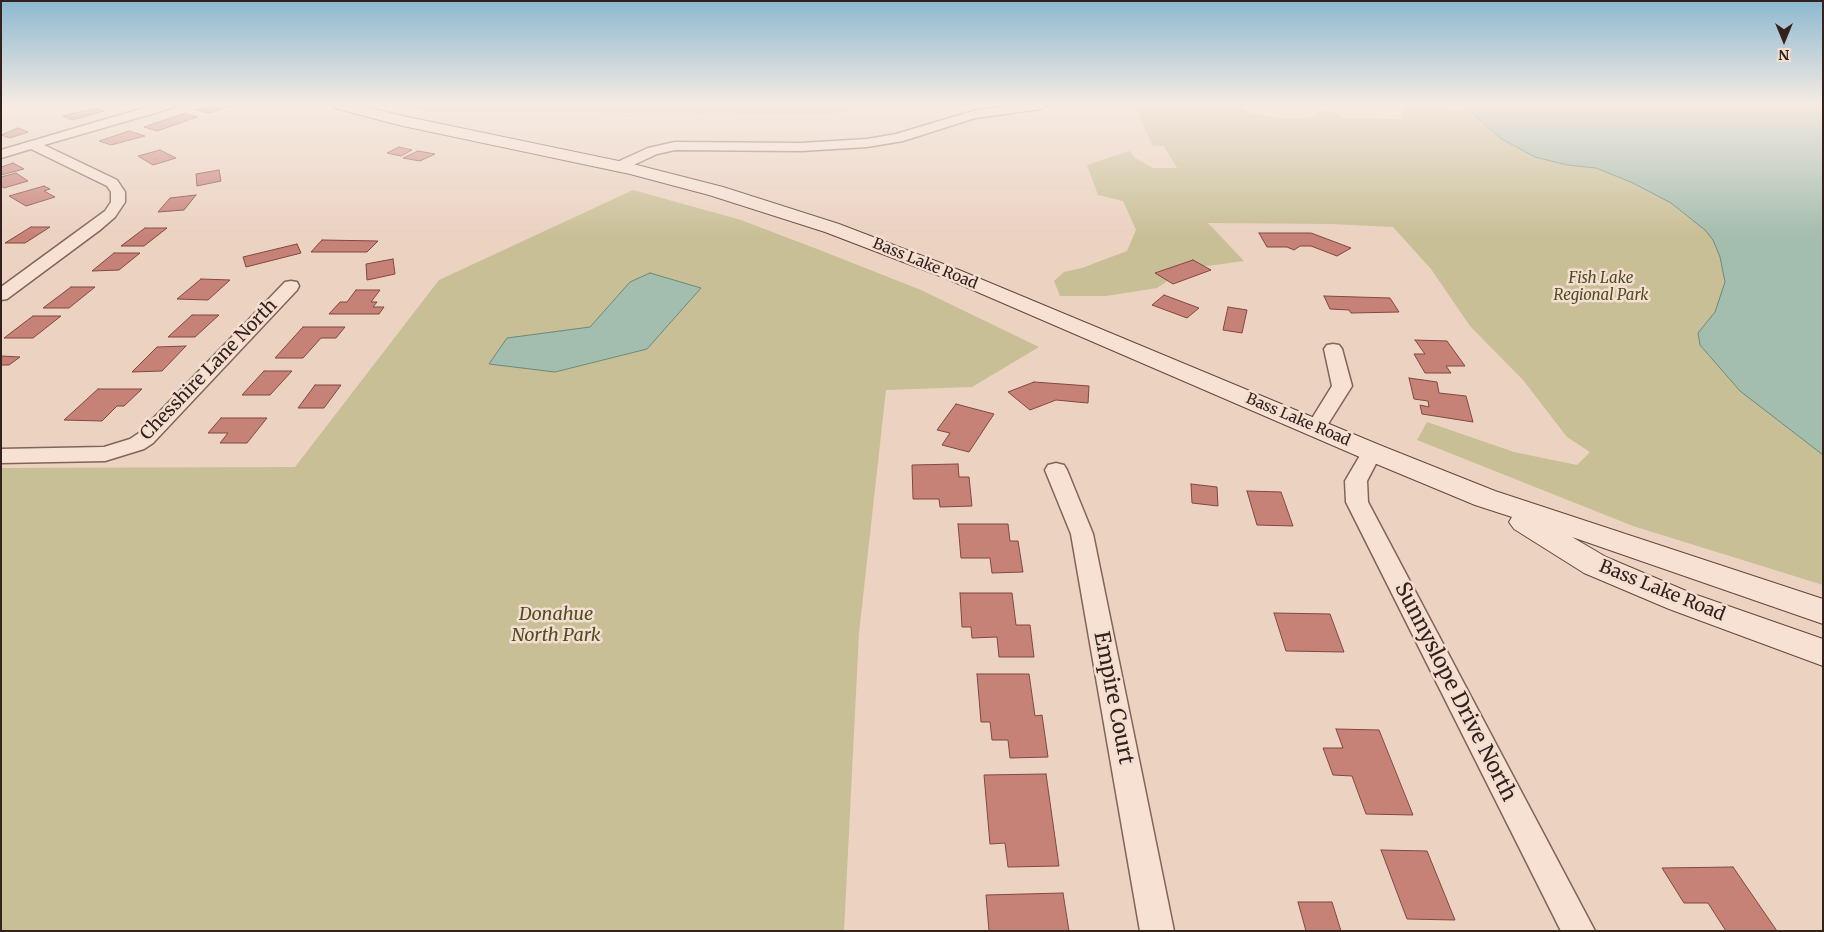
<!DOCTYPE html>
<html>
<head>
<meta charset="utf-8">
<style>
  body { margin:0 }
  #map { position:relative; width:1824px; height:932px; overflow:hidden; background:#ebd2c1; font-family:Merriweather,serif }
  canvas { display:block }
  .frame { position:absolute; inset:0; border:2px solid #33211d; pointer-events:none }
  .north { position:absolute; left:1759px; top:15px; width:50px; height:50px; -webkit-text-stroke:4px #f3ded0; paint-order:stroke; rotate:180deg; font-size:14px; font-weight:700; line-height:20px; text-align:center; color:#33211d }
  .north::after { content:''; display:block; margin:auto; width:18px; height:22px; background:#33211d; clip-path:polygon(50% 0,100% 100%,50% 72%,0 100%) }
</style>
</head>
<body>
<div id="map">
<canvas width="1824" height="932"></canvas>
<div class="frame"></div>
<div class="north">N</div>
</div>
<script>
const ctx = document.querySelector('canvas').getContext('2d');
ctx.lineJoin = 'round';
function fill(path, color) { ctx.fillStyle = color; ctx.fill(path, 'evenodd'); }
const toPath = rows => new Path2D(rows.map(r => 'M' + r).join(''));
function stroke(path, color, width, dash) { ctx.strokeStyle = color; ctx.lineWidth = width; ctx.lineCap = dash ? 'butt' : 'round'; ctx.setLineDash(dash || []); ctx.stroke(path); }
function write(font, color, halo, rows, align = 'center') {
  ctx.font = font + ' Merriweather,serif'; ctx.lineWidth = 5; ctx.setLineDash([]); ctx.textBaseline = 'middle'; ctx.strokeStyle = halo; ctx.fillStyle = color; for (const [text, x, y, turn = 0] of rows) {
    ctx.save(); ctx.translate(x, y); ctx.rotate((+turn || 0) * Math.PI / 180); ctx.textAlign = isNaN(turn) ? turn : align; if (halo) ctx.strokeText(text, 0, 0); ctx.fillText(text, 0, 0); ctx.restore();
  }
}
const green = toPath([
  [401,105,865,105,834,114,426,112],
  [1134,105,1200,105,1203,107,1205,105,1236,105,1247,112,1279,118,1309,118,1321,111,1335,113,1344,118,1402,119,1403,105,1443,105,1445,108,1467,111,1479,119,1500,138,1567,165,1596,168,1633,183,1671,203,1705,230,1713,240,1720,257,1725,282,1715,312,1700,345,1740,391,1823,455,1823,585,1633,526,1417,440,1427,422,1514,452,1577,465,1590,452,1567,437,1523,380,1470,326,1431,269,1393,227,1330,224,1208,223,1244,261,1185,269,1157,288,1106,296,1060,296,1054,281,1064,272,1082,268,1127,251,1136,230,1123,201,1098,195,1087,165,1130,151,1135,158,1153,168,1177,168,1164,146,1153,146],
  [633,190,741,220,817,249,921,290,1039,347,972,387,886,390,859,633,844,931,1,931,1,468,295,467,439,280]
]);
const water = toPath([
  [1463,105,1823,105,1823,455,1740,391,1700,345,1698,333,1715,312,1725,282,1720,257,1713,240,1705,230,1671,203,1633,183,1596,168,1567,165,1535,157,1500,138,1463,105],
  [650,273,701,288,647,349,555,372,489,364,507,338,590,327,630,282,650,273]
]);
const building = toPath([
  [212,105,233,105,209,113,197,110,212,105],
  [95,108,104,111,72,120,63,116,95,108],
  [185,113,197,117,157,131,144,127,185,113],
  [18,128,28,132,10,138,1,135,18,128],
  [129,131,145,136,111,145,99,141,129,131],
  [399,147,412,150,401,156,387,153,399,147],
  [160,150,176,158,153,165,138,156,160,150],
  [418,151,435,154,420,161,403,158,418,151],
  [13,163,24,169,1,175,1,167,13,163],
  [219,170,221,181,197,186,196,174,219,170],
  [16,173,28,181,4,188,1,186,1,177,16,173],
  [44,186,50,189,44,191,55,197,26,206,9,196,44,186],
  [196,195,184,210,158,212,170,198,196,195],
  [31,227,50,227,25,243,5,243,31,227],
  [145,228,167,228,144,246,121,246,145,228],
  [1259,233,1311,233,1351,248,1337,256,1311,246,1300,246,1294,250,1287,247,1267,247,1259,233],
  [322,240,378,241,367,252,311,252,322,240],
  [297,244,301,253,246,267,243,257,297,244],
  [114,253,140,253,119,270,92,271,114,253],
  [393,259,395,274,367,280,366,264,393,259],
  [1193,260,1211,270,1173,284,1155,273,1193,260],
  [201,279,230,280,208,300,177,299,201,279],
  [71,287,95,287,69,308,43,308,71,287],
  [356,290,380,290,371,302,377,302,373,307,384,307,379,314,329,314,340,302,347,302,356,290],
  [1164,295,1199,308,1187,318,1152,305,1164,295],
  [1324,296,1390,298,1399,312,1351,313,1349,310,1330,309,1324,296],
  [1228,307,1247,310,1242,333,1223,330,1228,307],
  [192,315,219,315,195,337,168,337,192,315],
  [33,316,61,316,33,338,4,338,33,316],
  [303,327,345,327,336,338,321,338,303,358,275,358,303,327],
  [1415,340,1447,341,1465,366,1446,366,1451,373,1425,373,1414,354,1425,354,1415,340],
  [186,346,162,371,132,372,157,347,186,346],
  [1,356,20,357,9,365,1,365,1,356],
  [264,371,292,371,270,395,242,395,264,371],
  [1409,378,1437,382,1439,393,1466,396,1473,422,1422,414,1420,405,1429,407,1428,401,1414,399,1409,378],
  [1034,382,1089,386,1088,403,1056,400,1030,410,1008,392,1034,382],
  [315,385,341,385,324,408,298,408,315,385],
  [98,389,142,389,124,406,117,406,102,421,64,420,98,389],
  [956,404,994,414,969,452,942,445,950,433,937,430,956,404],
  [221,418,267,418,247,443,220,443,228,433,208,433,221,418],
  [958,464,959,477,969,477,972,506,940,507,939,499,913,499,912,465,958,464],
  [1191,484,1217,487,1218,506,1192,503,1191,484],
  [1247,491,1281,492,1293,526,1257,525,1247,491],
  [958,524,1008,524,1010,541,1018,541,1023,572,992,573,990,558,961,558,958,524],
  [960,593,1012,593,1016,625,1030,625,1034,657,999,657,997,637,972,638,971,627,962,627,960,593],
  [1274,613,1330,614,1344,652,1286,651,1274,613],
  [977,674,1029,674,1035,716,1042,715,1048,757,1010,758,1008,740,992,740,990,722,981,722,977,674],
  [1336,729,1379,730,1413,815,1366,814,1352,776,1333,775,1323,748,1343,748,1336,729],
  [1046,774,1059,866,1008,867,1005,843,990,844,984,775,1046,774],
  [1381,850,1427,851,1455,920,1407,919,1381,850],
  [1733,867,1777,931,1726,931,1708,903,1684,903,1662,868,1733,867],
  [1063,893,1069,931,989,931,986,895,1063,893],
  [1298,902,1332,902,1341,931,1306,931,1298,902]
]);
const street = toPath([
  [154,105,174,105,172,108,44,145,117,180,125,192,125,202,115,217,100,230,7,299,1,300,1,287,105,211,111,202,111,192,107,186,31,149,1,158,1,150,154,105],
  [1014,105,1047,105,1041,109,975,118,903,141,867,147,801,151,675,150,657,154,625,169,620,170,613,166,615,163,648,148,675,142,801,143,867,139,896,134,973,111,1014,105],
  [291,281,297,282,299,286,297,290,153,443,144,449,105,461,1,463,1,449,104,447,130,439,139,433,285,282,291,281],
  [1333,344,1339,345,1342,349,1352,386,1323,432,1316,434,1309,432,1306,428,1332,386,1324,349,1327,345,1333,344],
  [1372,445,1379,447,1382,452,1367,481,1368,502,1595,931,1561,931,1346,502,1345,481,1365,447,1372,445],
  [1056,463,1064,465,1067,470,1093,534,1174,931,1140,931,1071,534,1045,470,1048,465,1056,463]
]);
const secondary = toPath([
  [332,105,360,105,403,116,633,164,723,187,839,224,959,270,1382,446,1495,491,1823,599,1823,624,1572,537,1606,557,1691,593,1823,639,1823,666,1669,609,1584,573,1514,529,1509,522,1512,517,1475,505,1362,458,945,278,825,232,709,195,630,174,403,126,334,108,332,105]
]);
const farStreetnames = [
  ["Bass Lake Road",925,264,22],
  ["Bass Lake Road",1298,420,23]
];
const farParknames = [
  ["Fish Lake",1601,279],
  ["Regional Park",1601,296]
];
const streetNames = [
  ["Chesshire Lane North",209,370,-46],
  ["Bass Lake Road",1662,591,22]
];
const parkNames = [
  ["Donahue",556,615],
  ["North Park",556,636]
];
const nearStreetnames = [
  ["Sunnyslope Drive North",1455,692,63],
  ["Empire Court",1113,698,79]
];
fill(green, '#c8bf96');
fill(water, '#a3bdae');
stroke(water, '#6b8a79', 1);
fill(building, '#c78278');
stroke(building, '#814741', 1);
stroke(street, '#83635a', 3);
stroke(secondary, '#65453d', 2);
fill(street, '#f6e1d3');
fill(secondary, '#f6e1d3');
const sky = ctx.createLinearGradient(0, 0, 0, 236);
sky.addColorStop(0, '#8cb8d1');
sky.addColorStop(0.44, '#f6ebe3');
sky.addColorStop(1, '#f6ebe300');
ctx.fillStyle = sky;
ctx.fillRect(0, 0, 1824, 236);
write('15px', '#33211d', '#f3ded0', farStreetnames);
write('italic 15px', '#4f4d25', '#f3ded0', farParknames);
write('18px', '#33211d', '#f3ded0', streetNames);
write('italic 18px', '#4f4d25', '#f3ded0', parkNames);
write('21px', '#33211d', '#f3ded0', nearStreetnames);
</script>
</body>
</html>
